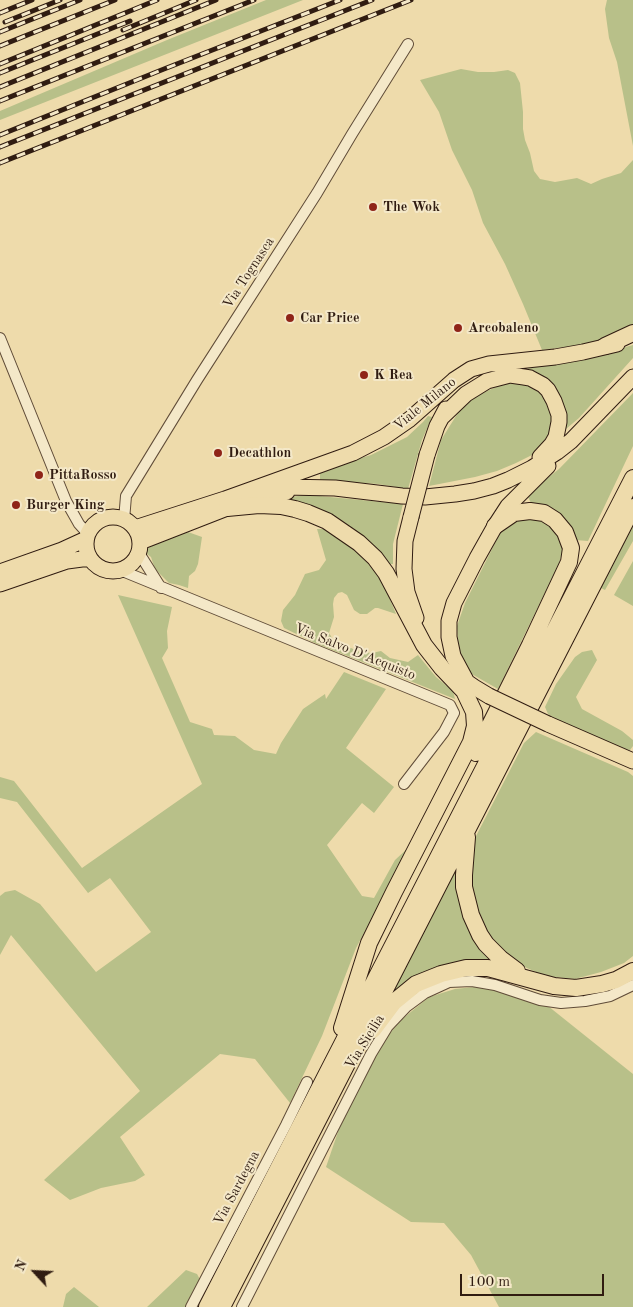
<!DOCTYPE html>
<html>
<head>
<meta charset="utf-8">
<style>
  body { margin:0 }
  #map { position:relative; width:633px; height:1307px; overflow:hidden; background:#eedbab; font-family:"Old Standard TT",serif }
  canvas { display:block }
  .north { position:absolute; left:10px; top:1247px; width:50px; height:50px; -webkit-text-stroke:4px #f4e8c8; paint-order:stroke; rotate:295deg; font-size:14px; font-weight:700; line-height:20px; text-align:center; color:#301c11 }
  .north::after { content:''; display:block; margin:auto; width:18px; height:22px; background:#301c11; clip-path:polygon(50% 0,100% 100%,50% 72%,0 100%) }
  .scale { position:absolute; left:460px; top:1274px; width:144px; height:22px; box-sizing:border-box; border:2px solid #301c11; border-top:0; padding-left:6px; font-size:15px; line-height:18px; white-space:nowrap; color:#301c11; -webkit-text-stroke:4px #f4e8c8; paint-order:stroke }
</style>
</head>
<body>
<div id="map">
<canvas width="633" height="1307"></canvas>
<div class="north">N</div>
<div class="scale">100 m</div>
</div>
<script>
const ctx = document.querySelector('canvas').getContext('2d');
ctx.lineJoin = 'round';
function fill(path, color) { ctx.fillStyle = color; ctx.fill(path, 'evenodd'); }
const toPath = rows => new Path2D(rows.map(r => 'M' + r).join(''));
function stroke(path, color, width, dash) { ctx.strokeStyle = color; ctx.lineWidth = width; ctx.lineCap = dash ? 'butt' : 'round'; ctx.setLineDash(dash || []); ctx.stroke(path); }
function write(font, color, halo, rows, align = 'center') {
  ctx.font = font + ' "Old Standard TT",serif'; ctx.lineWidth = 4; ctx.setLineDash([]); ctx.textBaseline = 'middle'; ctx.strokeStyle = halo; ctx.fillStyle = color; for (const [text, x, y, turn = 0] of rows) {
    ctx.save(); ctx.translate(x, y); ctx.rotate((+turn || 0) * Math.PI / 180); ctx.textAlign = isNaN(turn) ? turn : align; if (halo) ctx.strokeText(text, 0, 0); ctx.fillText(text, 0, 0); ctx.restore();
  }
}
const green = toPath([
  [266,0,303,0,0,120,0,111,167,40],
  [607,0,633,0,633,146,617,62,609,38,605,9],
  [461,69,478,72,494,72,508,70,515,73,520,83,523,112,523,129,525,140,530,153,534,171,540,179,555,182,577,178,591,184,602,179,621,173,633,160,633,329,621,335,581,345,542,350,523,304,505,264,483,223,472,190,452,150,439,112,420,80],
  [633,345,633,358,579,418,566,429,564,416,537,376,525,366,587,358],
  [523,380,544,394,555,418,551,437,532,455,516,463,497,471,475,477,429,486,441,440,461,408,470,400,489,390,509,382],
  [633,393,633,446,588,541,575,540,545,506,531,503,528,497,540,484,559,469],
  [428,416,432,417,422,440,408,489,378,484,320,480,320,470,371,455,407,437,423,422],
  [309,495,403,504,393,544,393,564,385,564,290,504,288,497],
  [529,519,541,521,551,528,558,537,563,548,559,564,498,689,470,673,463,659,458,645,457,626,465,603,501,531,518,521],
  [633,526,633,541,605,590,601,588],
  [317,529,327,529,364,556,378,575,387,592,396,614,378,608,375,608,367,614,360,614,354,610,347,595,342,592,338,593,334,598,333,604,334,617,329,633,337,646,351,648,360,652,372,653,381,651,390,658,408,662,418,655,436,677,453,691,455,699,315,643,284,628,281,621,283,610,295,595,305,574,319,570,326,560],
  [188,532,202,537,198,564,195,571,189,576,188,588,179,585,169,583,155,569,151,557,143,551,154,545,158,540,180,533],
  [633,561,633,606,614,595],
  [118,595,172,607,167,631,168,648,162,658,190,722,212,729,214,735,235,736,254,750,276,754,281,743,303,709,325,694,326,699,344,672,386,689,346,748,394,787,374,813,362,803,327,845,362,896,374,898,395,860,409,847,398,869,356,948,322,1036,290,1103,255,1059,220,1054,120,1137,145,1175,135,1181,101,1188,70,1200,44,1180,140,1091,11,935,0,955,0,896,5,892,15,890,40,904,96,972,151,932,110,878,88,893,17,802,0,798,0,777,14,781,82,868,202,784],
  [592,650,597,660,576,697,582,709,622,731,633,740,633,746,630,750,621,749,564,725,548,714,545,707,556,684,575,657,582,652],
  [536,732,628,772,633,776,633,956,624,963,601,972,575,979,545,976,518,964,484,932,469,887,475,838,524,743],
  [456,869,457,889,502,966,392,994],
  [474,987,493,989,548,1006,633,1074,633,1307,499,1307,471,1255,444,1223,411,1222,326,1167,340,1126,380,1047,390,1033,401,1020,429,997,455,989],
  [186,1270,197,1274,203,1285,192,1307,147,1307],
  [74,1287,99,1307,63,1307,66,1294]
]);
const minor = toPath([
  [0,338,66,501,79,524,88,534],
  [124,520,126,496,197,380,317,193,352,134,408,44],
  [139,553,161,588],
  [120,570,450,705,454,713,444,732,404,784],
  [191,1307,286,1125,307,1082],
  [242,1307,371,1054,388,1026,406,1007,425,993,449,982,472,981,495,985,540,1000,561,1003,585,1001,610,996,633,985]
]);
const primary = toPath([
  [442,417,466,394,487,381,510,375,524,377,530,378,543,385,548,390,554,401,559,415,559,422,556,437,552,444,540,457],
  [427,455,437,426,446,409],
  [273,488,284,487,335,488,402,496,425,497,455,494,474,491,493,486,508,480,532,468,557,452,571,441,633,377],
  [411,517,405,541,404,569,407,592,416,618],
  '86 544a27 27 0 1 1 54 0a27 27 0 1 1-54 0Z',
  [135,528,225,499,353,453,384,437,410,419,454,380,471,369,489,364,555,357,583,352,617,344],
  [140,542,227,508,258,498,287,492],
  [0,572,62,550,86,539],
  [0,584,67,561,82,559,90,559],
  [461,678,474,687,489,696],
  [468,684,453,656,449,637,449,621,454,603,477,558,495,526,508,506,548,466],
  [548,724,633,761]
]);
const trunk = toPath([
  [605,346,633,333],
  [227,508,259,505,281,506,295,509,308,513,327,521,359,543,375,558,386,573,424,645,442,668,464,691,474,712,475,726,471,742,394,892,369,943,342,1028],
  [476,753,530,645,569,562,571,548,565,532,555,520,544,513,530,511,514,513,495,526],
  [467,837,464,875,464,887,471,915,480,935,486,944,501,959,517,971],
  [373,1030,394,1002,416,984,441,974,466,968,488,968,554,986,576,988,602,984,616,980,633,971],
  [207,1307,633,478],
  [222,1307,633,507]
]);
const rail = toPath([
  [0,13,32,0],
  [5,22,60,0],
  [123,30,196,0],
  [0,32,80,0],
  [0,46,115,0],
  [0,64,157,0],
  [0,73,130,21],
  [0,87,216,0],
  [0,101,254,0],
  [0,135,164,69,340,0],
  [0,147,372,0],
  [0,163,411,0]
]);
const primaryBridge = toPath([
  [411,517,427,455],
  [489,696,548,724]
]);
const markers = [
  [373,207,5,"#8f2418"],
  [290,318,5,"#8f2418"],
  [458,328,5,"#8f2418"],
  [364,375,5,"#8f2418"],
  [218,453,5,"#8f2418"],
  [39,475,5,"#8f2418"],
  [16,505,5,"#8f2418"]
];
const poiNames = [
  ["The Wok",383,207],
  ["Car Price",300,318],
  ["Arcobaleno",468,328],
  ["K Rea",374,375],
  ["Decathlon",228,453],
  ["PittaRosso",49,475],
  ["Burger King",26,505]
];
const streetNames = [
  ["Via Tognasca",249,273,-57],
  ["Viale Milano",425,404,-39],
  ["Via Salvo D'Acquisto",355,652,22],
  ["Via Sicilia",365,1042,-58],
  ["Via Sardegna",237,1188,-62]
];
fill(green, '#b8c089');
stroke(minor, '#604c38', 12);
stroke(primary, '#301c11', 17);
stroke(trunk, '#301c11', 18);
stroke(minor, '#f4e8c8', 10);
stroke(primary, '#eedbab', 15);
stroke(trunk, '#eedbab', 16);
stroke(rail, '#301c11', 5);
stroke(rail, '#f4e8c8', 3, [9]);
stroke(primaryBridge, '#301c11', 17, []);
stroke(primaryBridge, '#eedbab', 15);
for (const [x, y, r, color] of markers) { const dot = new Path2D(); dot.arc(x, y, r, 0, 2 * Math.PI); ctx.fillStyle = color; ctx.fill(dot); stroke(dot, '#f4e8c8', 2); }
write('bold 14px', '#301c11', '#f4e8c8', poiNames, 'left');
write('14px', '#301c11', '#f4e8c8', streetNames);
</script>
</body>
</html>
